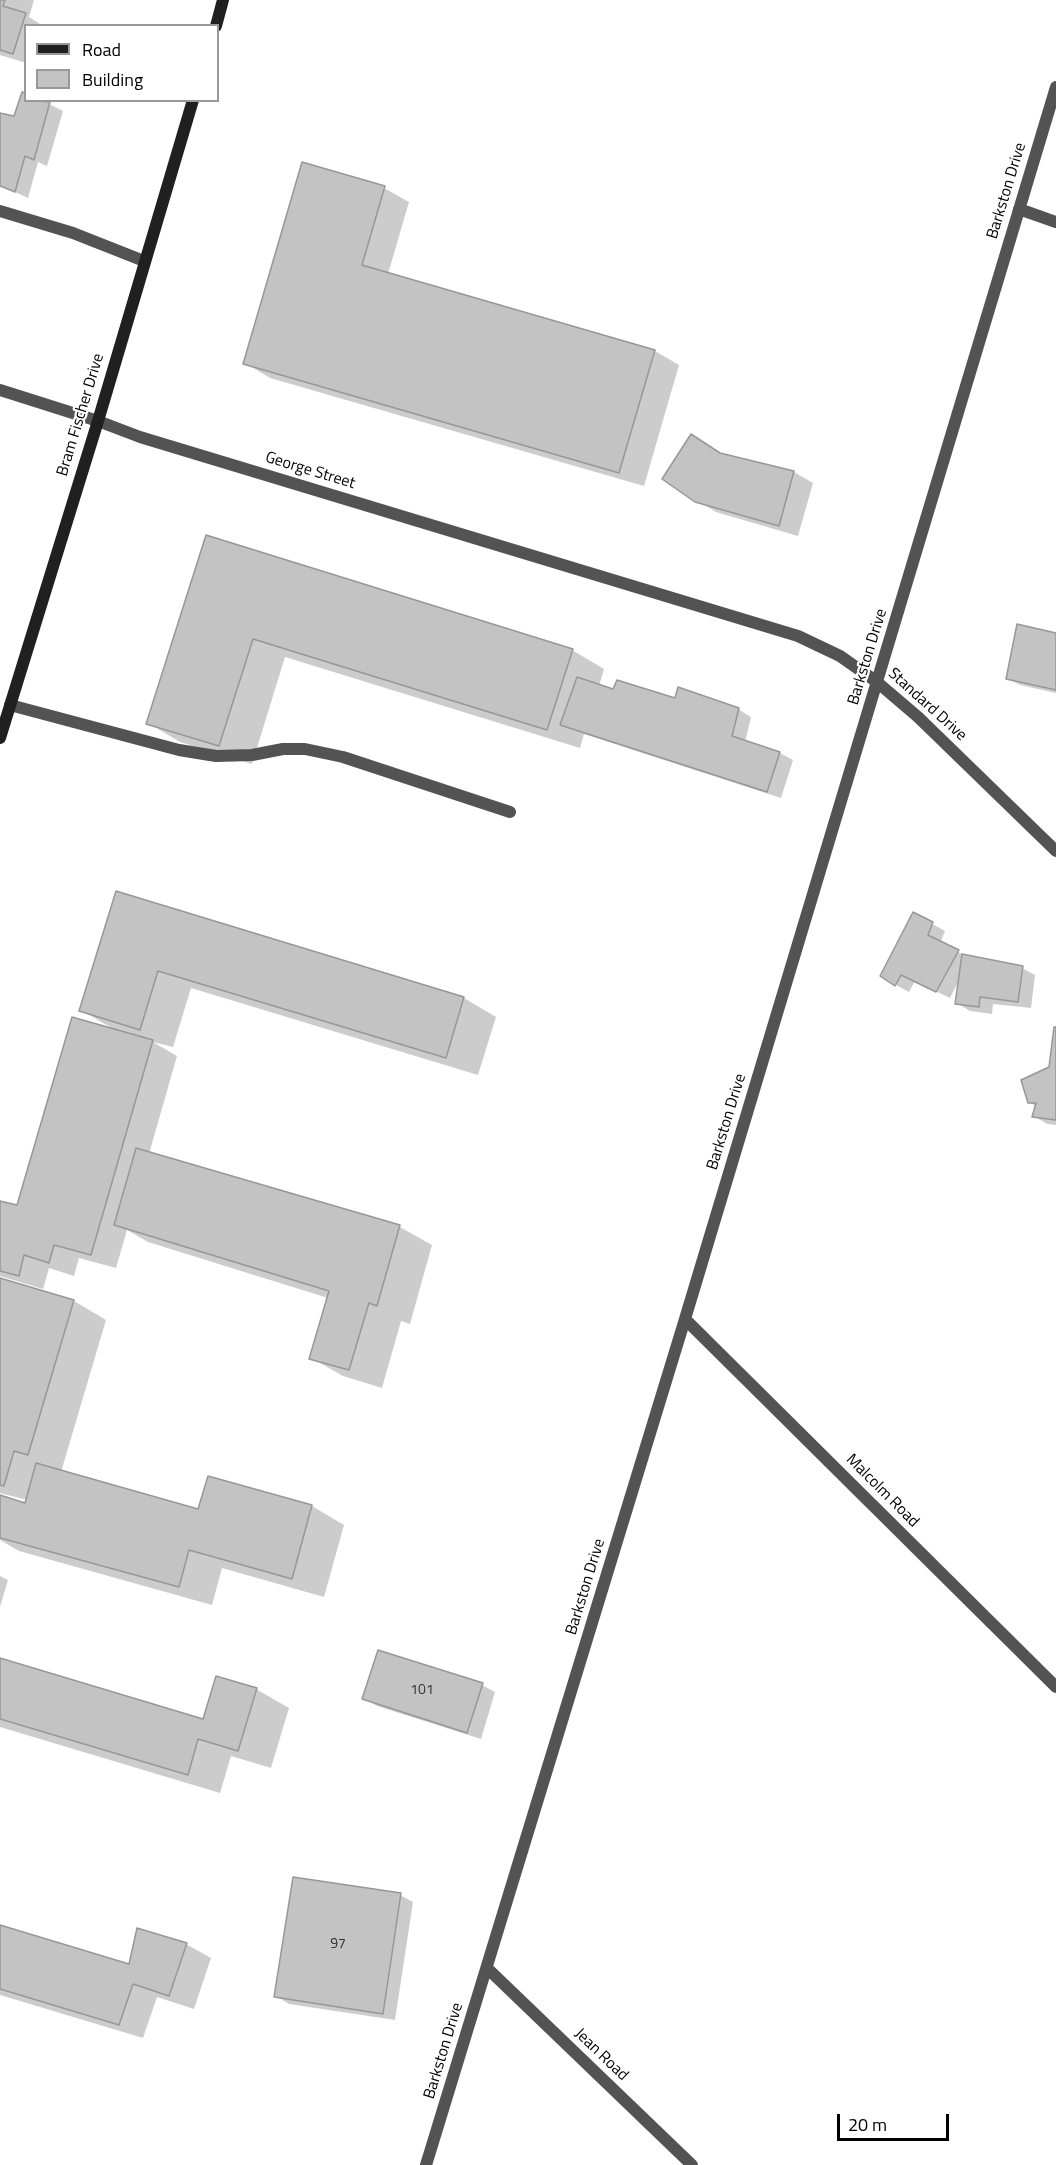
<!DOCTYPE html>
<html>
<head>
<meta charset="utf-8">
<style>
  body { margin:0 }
  #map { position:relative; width:1056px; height:2165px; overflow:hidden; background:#fff; font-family:"Titillium Web",sans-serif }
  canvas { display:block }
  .legend { position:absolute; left:24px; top:24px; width:195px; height:78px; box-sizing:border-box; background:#fff; border:2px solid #999; margin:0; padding:8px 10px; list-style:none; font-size:18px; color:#000 }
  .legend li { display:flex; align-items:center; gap:12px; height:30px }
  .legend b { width:30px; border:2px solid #999 }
  .scale { position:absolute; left:837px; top:2114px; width:112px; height:27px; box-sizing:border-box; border:3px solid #000; border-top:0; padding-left:8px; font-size:18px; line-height:21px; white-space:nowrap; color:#000; -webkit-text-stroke:4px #fff; paint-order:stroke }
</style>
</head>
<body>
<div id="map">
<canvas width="1056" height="2165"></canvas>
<ul class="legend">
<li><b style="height:8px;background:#202020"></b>Road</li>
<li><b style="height:16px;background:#c3c3c3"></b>Building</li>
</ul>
<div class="scale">20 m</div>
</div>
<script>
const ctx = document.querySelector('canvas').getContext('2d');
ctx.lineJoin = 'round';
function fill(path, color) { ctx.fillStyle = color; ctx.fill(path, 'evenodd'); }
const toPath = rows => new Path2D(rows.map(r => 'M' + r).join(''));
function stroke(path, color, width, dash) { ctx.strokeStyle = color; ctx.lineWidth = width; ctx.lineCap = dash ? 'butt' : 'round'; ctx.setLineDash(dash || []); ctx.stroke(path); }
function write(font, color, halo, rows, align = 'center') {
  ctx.font = font + ' "Titillium Web",sans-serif'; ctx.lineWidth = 4.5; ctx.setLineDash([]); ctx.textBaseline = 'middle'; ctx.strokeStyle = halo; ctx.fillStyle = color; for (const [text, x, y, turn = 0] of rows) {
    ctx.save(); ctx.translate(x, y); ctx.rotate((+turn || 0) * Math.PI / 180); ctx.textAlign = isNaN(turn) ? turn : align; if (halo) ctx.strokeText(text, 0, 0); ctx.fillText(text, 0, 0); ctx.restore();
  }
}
const shadow = toPath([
  [0,0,34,0,29,17,43,26,26,26,26,63,0,55],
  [26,100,41,100,63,111,47,166,38,162,28,198,0,185,0,115,15,118],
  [384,188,409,202,388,274,655,351,679,365,644,486,270,378,245,363],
  [724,456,794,472,813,483,798,536,716,512,696,500],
  [207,537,572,650,604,669,599,686,614,691,738,709,751,717,745,742,780,753,793,760,781,798,584,734,580,748,285,657,252,764,180,742,148,723],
  [1056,635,1056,693,1020,685,1007,678],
  [117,893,464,998,496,1017,478,1075,191,988,173,1047,153,1042,177,1056,149,1154,400,1227,432,1245,410,1324,401,1321,382,1388,343,1376,311,1358,328,1298,148,1242,127,1230,116,1268,79,1258,74,1276,49,1268,43,1289,0,1276,0,1202,18,1207,115,1030,81,1010],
  [914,914,945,931,940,943,966,956,1022,968,1035,975,1031,1008,993,1004,992,1014,970,1011,957,1003,959,980,950,998,915,981,909,992,896,985],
  [1056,1028,1056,1125,1047,1124,1034,1116,1037,1107,1029,1102,1050,1068],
  [0,1280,74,1301,106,1320,61,1472,199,1511,209,1477,312,1506,344,1525,324,1597,222,1568,212,1605,19,1551,0,1540,0,1497,26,1504,27,1500,0,1493],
  [0,1576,8,1580,0,1607],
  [0,1659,204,1721,256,1689,289,1708,271,1768,231,1756,220,1793,0,1727],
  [482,1685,495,1692,481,1739,377,1706,364,1698],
  [400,1895,413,1902,395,2020,289,2004,276,1996],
  [0,1926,130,1966,186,1944,211,1958,194,2009,157,1997,143,2038,0,1995]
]);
const building = toPath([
  [0,0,5,0,3,6,26,13,13,54,0,50,0,0],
  [22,92,26,93,26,100,50,102,34,160,25,156,15,192,0,186,0,113,14,116,22,92],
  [302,162,385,186,362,265,655,350,619,473,243,364,302,162],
  [691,434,720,453,794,471,779,526,695,502,662,479,691,434],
  [206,535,573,649,547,730,253,639,219,746,146,724,206,535],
  [1017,624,1056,633,1056,690,1006,679,1017,624],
  [577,677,613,689,617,680,675,698,678,687,739,708,732,736,780,752,767,792,560,725,577,677],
  [116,891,464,997,446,1058,158,971,140,1030,79,1011,116,891],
  [913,912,933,922,928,935,959,950,936,992,901,975,895,986,880,976,913,912],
  [962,954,1023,966,1018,1002,980,997,979,1007,955,1004,962,954],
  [72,1017,153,1040,91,1255,54,1245,49,1263,24,1255,19,1276,0,1271,0,1201,17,1205,72,1017],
  [1054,1027,1056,1027,1056,1120,1032,1117,1036,1103,1028,1103,1021,1080,1049,1067,1054,1027],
  [136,1148,400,1225,377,1306,369,1303,349,1370,309,1359,329,1291,114,1225,136,1148],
  [0,1278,74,1300,28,1455,14,1451,4,1486,0,1485,0,1278],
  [36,1463,198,1509,208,1476,312,1505,292,1579,189,1550,179,1587,0,1538,0,1495,25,1503,36,1463],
  [378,1650,483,1683,467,1733,362,1699,378,1650],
  [0,1658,203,1719,216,1676,257,1688,238,1751,198,1739,188,1775,0,1719,0,1658],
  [293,1877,401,1893,383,2014,274,1997,293,1877],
  [0,1925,129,1964,137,1928,187,1943,169,1996,133,1984,119,2025,0,1989,0,1925]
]);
const service = toPath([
  [10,705,179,750,216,756,252,755,283,749,305,749,343,757,510,812]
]);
const minor = toPath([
  [1019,209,1056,222],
  [0,211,73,233,144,261],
  [0,390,98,421,140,437,798,636,840,656,877,682,918,717,1056,851],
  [685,1319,1056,1687],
  [487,1968,692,2165],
  [426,2165,685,1319,1056,87]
]);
const secondary = toPath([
  [216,26,223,0],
  [0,738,98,421,193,100]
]);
const numberNames = [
  ["101",422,1691],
  ["97",338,1945]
];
const streetNames = [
  ["Barkston Drive",1007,191,-73],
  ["Bram Fischer Drive",81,415,-73],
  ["George Street",310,471,17],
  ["Barkston Drive",868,657,-73],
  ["Standard Drive",927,705,42],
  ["Barkston Drive",727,1122,-73],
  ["Malcolm Road",882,1491,45],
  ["Barkston Drive",586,1587,-73],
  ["Barkston Drive",444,2051,-73],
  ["Jean Road",601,2055,44]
];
fill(shadow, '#0003');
fill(building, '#c3c3c3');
stroke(building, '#979797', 1.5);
stroke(service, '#535353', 12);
stroke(minor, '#535353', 12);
stroke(secondary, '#202020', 12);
write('14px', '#313131', null, numberNames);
write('16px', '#000', '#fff', streetNames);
</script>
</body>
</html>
